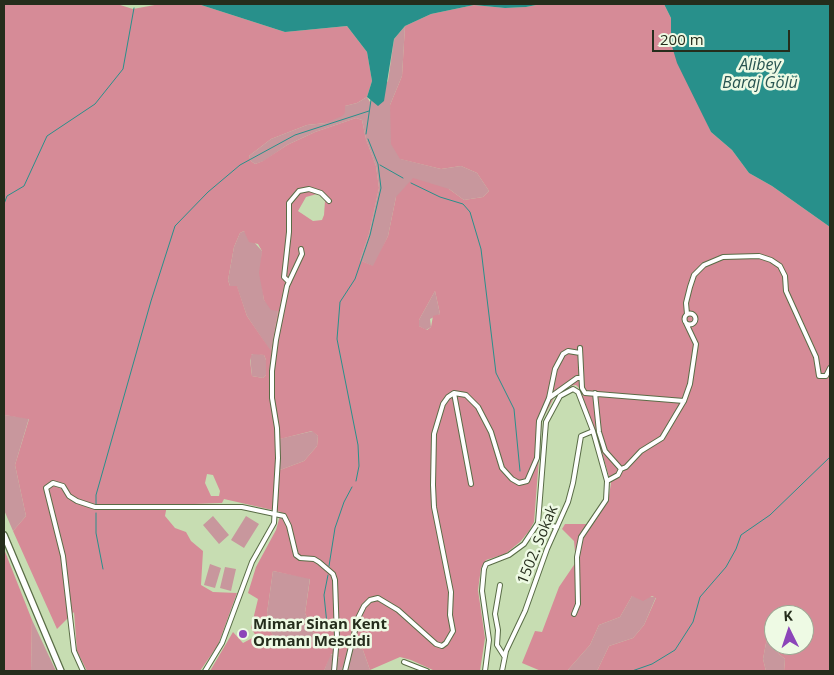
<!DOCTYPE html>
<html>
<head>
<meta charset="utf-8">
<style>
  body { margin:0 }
  #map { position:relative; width:834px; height:675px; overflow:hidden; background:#c7ddb2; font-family:"Open Sans",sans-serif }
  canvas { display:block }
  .frame { position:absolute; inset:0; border:5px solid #252d1c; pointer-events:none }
  .north { position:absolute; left:764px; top:605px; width:50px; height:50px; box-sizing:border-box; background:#eefae4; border:1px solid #9ea894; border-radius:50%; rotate:356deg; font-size:14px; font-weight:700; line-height:20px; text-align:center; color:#252d1c }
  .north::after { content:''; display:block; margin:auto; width:18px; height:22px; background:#8c45b9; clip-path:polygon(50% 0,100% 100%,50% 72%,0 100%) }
  .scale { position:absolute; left:652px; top:30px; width:138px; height:22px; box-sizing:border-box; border:2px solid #252d1c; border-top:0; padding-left:6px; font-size:15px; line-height:18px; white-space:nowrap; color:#252d1c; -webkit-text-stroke:4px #eefae4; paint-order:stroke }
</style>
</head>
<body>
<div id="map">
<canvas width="834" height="675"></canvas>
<div class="frame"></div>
<div class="north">K</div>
<div class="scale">200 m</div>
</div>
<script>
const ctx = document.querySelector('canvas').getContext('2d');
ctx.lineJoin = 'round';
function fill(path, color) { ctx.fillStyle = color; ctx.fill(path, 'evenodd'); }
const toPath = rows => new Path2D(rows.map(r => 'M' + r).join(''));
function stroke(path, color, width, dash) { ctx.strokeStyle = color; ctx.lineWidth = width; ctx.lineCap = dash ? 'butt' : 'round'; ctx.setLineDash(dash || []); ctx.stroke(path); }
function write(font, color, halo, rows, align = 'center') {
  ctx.font = font + ' "Open Sans",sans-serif'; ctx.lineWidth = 5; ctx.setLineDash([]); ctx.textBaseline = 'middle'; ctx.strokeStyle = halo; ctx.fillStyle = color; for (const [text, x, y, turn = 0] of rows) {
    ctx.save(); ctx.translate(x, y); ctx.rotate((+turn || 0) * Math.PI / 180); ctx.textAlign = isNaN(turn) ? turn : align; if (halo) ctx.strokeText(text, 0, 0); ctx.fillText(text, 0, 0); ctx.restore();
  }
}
const green = toPath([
  [405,26,402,76,390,105,401,159,441,169,461,166,477,173,489,191,483,197,464,200,449,189,396,197,388,236,374,267,360,260,369,234,379,188,376,166,366,139,362,120,356,118,315,132,287,145,264,161,255,164,251,161,249,156,271,139,307,125,326,123,345,106,357,103,367,97,370,102,388,81,394,39],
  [244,231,262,251,261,276,264,300,278,311,271,352,247,316,237,287,230,286,228,280,234,247,240,233],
  [435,291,440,314,430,319,431,327,426,330,419,326,419,320],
  [254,353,264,355,266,360,266,375,263,378,252,376,250,356],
  [4,415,29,418,15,465,26,516,13,531,4,510],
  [313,431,318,436,317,446,304,461,280,470,279,439],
  [213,516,229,535,219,544,203,525],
  [246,516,259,524,244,548,231,540],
  [210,564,221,568,215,588,204,585],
  [225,567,236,569,231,591,220,588],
  [273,571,310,578,305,613,314,634,313,642,275,638,271,632,267,613],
  [632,596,656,597,644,625,633,638,609,646,597,671,567,671,590,645,599,625,620,617],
  [32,620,56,671,31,671],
  [774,624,774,645,776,645,779,654,785,659,784,671,766,671,763,659,766,643],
  [351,636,359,639,370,670,324,671,330,654,340,658]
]);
const forest = toPath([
  [4,4,117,4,133,9,160,4,198,4,285,32,347,26,367,52,372,81,367,97,357,103,345,106,345,113,342,116,326,123,307,125,271,139,249,156,251,161,255,164,263,161,287,145,315,132,356,118,362,120,366,139,376,166,379,188,369,234,360,260,373,266,388,236,396,197,413,178,449,189,464,200,483,197,489,191,477,173,461,166,441,169,400,159,391,144,390,105,402,76,405,26,431,14,474,5,505,8,526,7,541,4,664,4,671,18,671,43,711,132,732,150,749,173,772,186,830,227,830,671,784,671,785,659,779,654,776,645,804,645,804,615,774,615,774,624,766,643,763,659,766,671,597,671,609,646,633,638,644,625,656,598,652,596,643,601,632,596,620,617,599,625,590,645,567,671,541,671,522,663,535,631,542,632,559,587,576,562,574,541,562,529,565,524,591,524,608,502,611,483,602,453,580,389,576,385,570,386,556,394,542,420,534,522,529,531,520,542,505,554,486,560,481,568,478,590,485,638,480,671,435,671,411,660,400,657,370,670,359,639,351,636,342,667,340,667,340,658,331,654,324,671,210,671,233,632,243,643,256,636,251,628,258,599,248,593,256,567,276,530,281,512,224,499,222,503,167,505,165,516,175,528,186,532,191,541,203,551,201,585,213,592,237,593,218,645,200,671,87,671,77,651,74,612,57,629,13,531,26,516,15,465,29,419,4,415],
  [317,194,321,195,325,201,324,215,322,220,313,221,298,211,306,197],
  [244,231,249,242,258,244,262,251,259,273,264,300,271,310,278,311,271,351,247,316,237,286,230,286,228,280,234,247,240,233],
  [435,291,440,314,433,316,431,327,427,330,419,326,419,320],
  [252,354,264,355,266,360,266,375,263,378,252,376,250,360],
  [312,431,318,436,317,446,304,461,280,470,280,439],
  [207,474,213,475,220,491,219,496,211,496,205,483],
  [273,571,310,579,305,613,314,634,313,642,275,638,271,632,267,613],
  [4,549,32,620,31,671,4,671]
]);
const water = toPath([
  [198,4,541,4,526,7,505,8,474,5,431,14,405,26,394,39,384,101,378,106,367,97,372,81,367,52,347,26,285,32],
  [664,4,830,4,830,227,772,186,749,173,732,150,711,132,677,63,671,43,671,18]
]);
const stream = toPath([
  [366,134,371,100],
  [380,165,403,178],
  [411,183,440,197,463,204,470,212,481,249,496,373,514,409,520,471],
  [4,204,7,196,24,186,47,136,95,104,123,69,134,8],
  [356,481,359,466,358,445,337,339,340,302,355,279,370,235,381,188,378,164,368,139],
  [96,504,96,495,151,301,175,226,208,192,240,165,295,135,369,111],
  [96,513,96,533,103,569],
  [329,566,335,528,344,502,352,487],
  [327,624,324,595,328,575],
  [632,671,652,664,675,650,693,622,700,597,726,567,736,549,741,535,770,515,830,457]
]);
const street = toPath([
  [289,282,284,277,289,232,289,203,299,191,309,189,321,193,329,201],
  '684.5 319a5.5 5.5 0 1 1 11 0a5.5 5.5 0 1 1-11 0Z',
  [687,314,686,303,690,287,694,275,704,265,723,257,759,256,771,260,780,266,785,276,786,291,816,357,819,376,826,376,830,368],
  [580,348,582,388,585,393,684,401],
  [454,393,471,484],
  [595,393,599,432,605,451,621,469,626,467,641,451,662,438,684,401,690,384,696,344,686,323],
  [549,398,577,378,581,378],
  [607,481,618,475,621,469],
  [538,523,557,527],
  [500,585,495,614,498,630,497,645,504,656],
  [404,662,427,671],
  [83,671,74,651,63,556,46,488,53,483,63,486,69,496,77,501,95,507,242,507,284,516,289,526,296,555,300,558,314,559,319,562,333,574,335,580,337,637,334,671],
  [205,671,222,643,252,562,274,523,278,458,277,428,272,398,272,371,276,340,287,286,302,254,301,249],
  [345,671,358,618,364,606,370,600,378,598,398,610,436,644,442,646,446,643,453,631,450,615,451,592,434,507,433,485,434,434,443,404,448,397,454,393,466,395,478,407,491,432,502,468,512,479,519,483,527,481,537,458,539,421,549,398,555,369,563,354,568,351,580,353],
  [485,671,489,640,482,591,484,569,486,564,509,555,524,544,538,523,546,422,560,396,573,389,578,392,593,431,607,481,606,500,581,537,577,557,578,604,574,614],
  [502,671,506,651,525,611,547,549,568,502,573,483,581,436,593,431]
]);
const secondary = toPath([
  [4,535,61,671]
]);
const markers = [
  [243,634,5,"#8c45b9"]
];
const streetNames = [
  ["1502. Sokak",538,545,-68]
];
const poiNames = [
  ["Mimar Sinan Kent",253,625],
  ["Ormanı Mescidi",253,642]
];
const waterNames = [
  ["Alibey",760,65],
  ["Baraj Gölü",760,83]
];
fill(green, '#c8979d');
fill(forest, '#d68b97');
fill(water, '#28908b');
stroke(stream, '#28908b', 1);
stroke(street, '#596c46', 6);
stroke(secondary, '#596c46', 8);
stroke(street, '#fff', 4);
stroke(secondary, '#fff', 5.5);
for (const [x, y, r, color] of markers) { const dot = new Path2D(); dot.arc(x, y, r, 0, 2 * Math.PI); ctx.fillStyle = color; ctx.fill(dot); stroke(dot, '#eefae4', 2); }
write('15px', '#252d1c', '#eefae4', streetNames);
write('bold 15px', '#252d1c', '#eefae4', poiNames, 'left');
write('italic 16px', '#285451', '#eefae4', waterNames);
</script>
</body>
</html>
